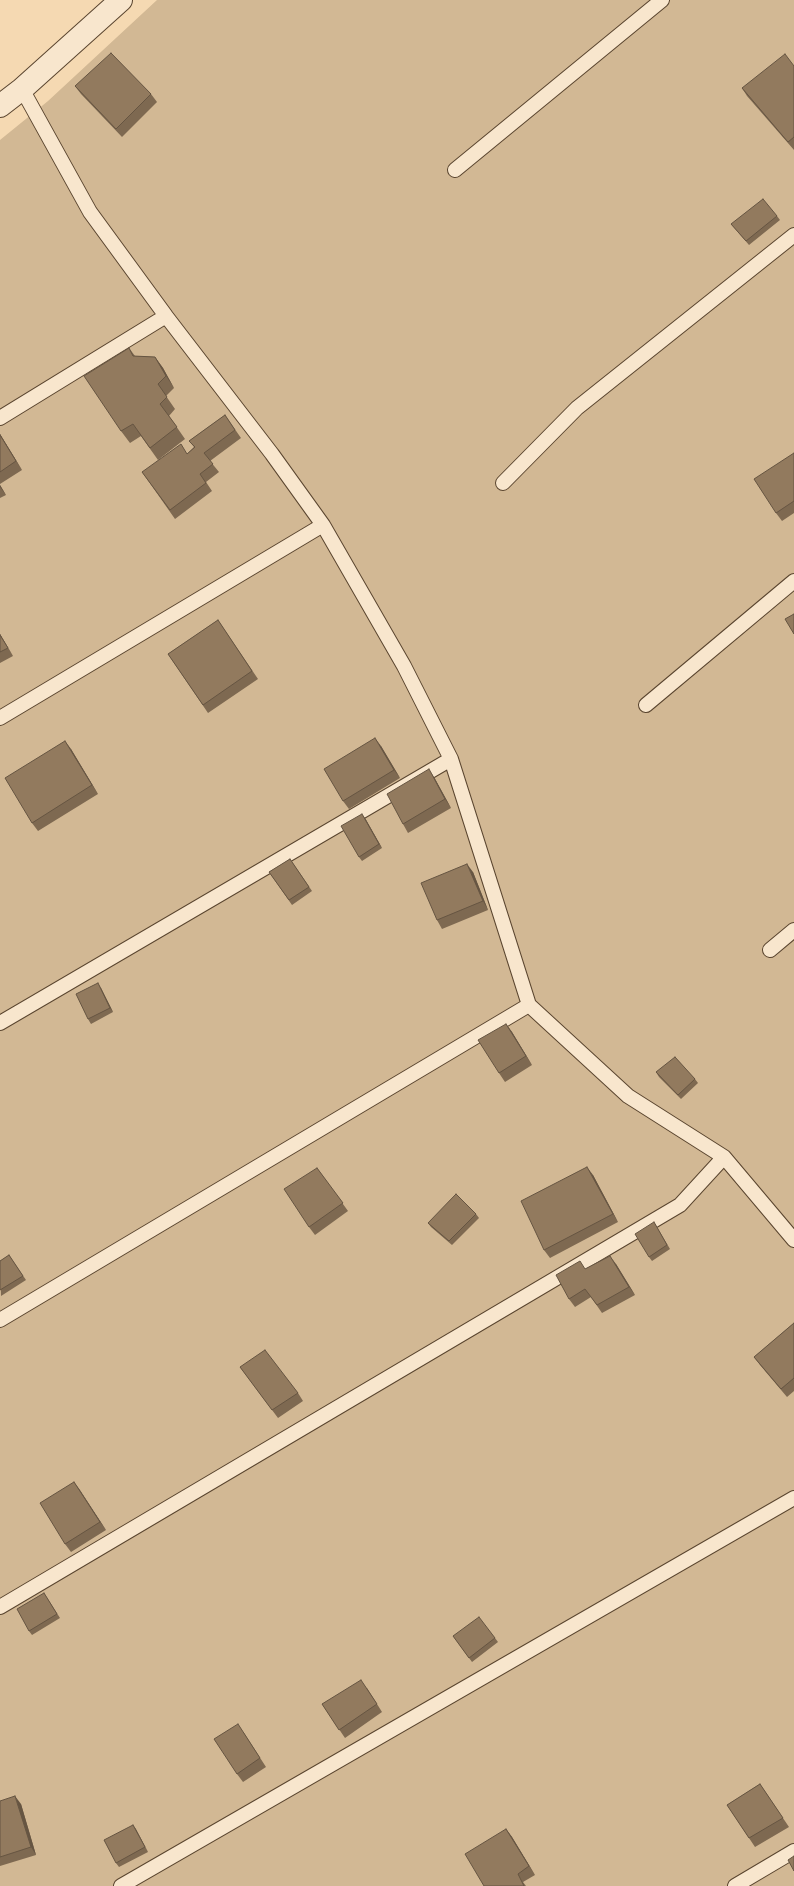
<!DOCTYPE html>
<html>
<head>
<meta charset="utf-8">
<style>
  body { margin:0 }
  canvas { display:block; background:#f5d9b2 }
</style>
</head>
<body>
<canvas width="794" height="1886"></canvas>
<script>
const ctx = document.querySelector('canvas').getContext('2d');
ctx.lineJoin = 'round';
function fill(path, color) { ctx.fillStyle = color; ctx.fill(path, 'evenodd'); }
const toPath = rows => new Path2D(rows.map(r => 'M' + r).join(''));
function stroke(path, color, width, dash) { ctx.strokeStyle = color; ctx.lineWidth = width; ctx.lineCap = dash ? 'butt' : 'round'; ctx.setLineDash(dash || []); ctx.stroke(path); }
const green = toPath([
  [157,0,794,0,794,1886,0,1886,0,140,48,101]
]);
const service = toPath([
  [22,89,90,212,166,316,272,454,323,525,404,666,451,759,529,1005,628,1096,724,1157,794,1240],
  [455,170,662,0],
  [0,418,166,316],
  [503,483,577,408,794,235],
  [646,705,794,581],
  [0,718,323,525],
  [770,950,794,930],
  [0,1023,451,759],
  [0,1320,529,1005],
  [0,1607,680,1205,724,1157],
  [121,1886,794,1498],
  [735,1886,794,1851]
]);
const minor = toPath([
  [0,106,22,89,121,0]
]);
const wall = toPath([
  [794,66,794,150,747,96,742,88],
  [75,86,151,94,157,102,122,137,81,94],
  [777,216,780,220,749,245,731,224],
  [129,348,135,356,155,357,163,368,174,388,166,396,175,409,169,416,185,439,158,460,141,436,130,443,121,431],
  [225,415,241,438,210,461,219,472,206,482,212,491,175,519,142,472,187,454,194,447,189,441],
  [0,434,22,470,0,484],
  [794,453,794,513,782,521,776,513],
  [0,485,6,495,0,498],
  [218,620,258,679,208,713,168,654],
  [0,634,13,656,0,663],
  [381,746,400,778,349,809,343,801],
  [71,749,98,794,38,831,32,823],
  [434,777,451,808,408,833,403,824],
  [365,818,382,848,362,861,359,857],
  [290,859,312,891,292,905,269,872],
  [473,872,488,910,442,929,437,920],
  [101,988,113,1012,91,1024,88,1019],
  [506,1024,512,1032,532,1065,505,1082,499,1073],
  [656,1072,695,1079,698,1083,681,1099,659,1077],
  [317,1168,348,1211,315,1235,309,1227],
  [593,1175,618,1222,550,1258,544,1250],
  [476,1214,479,1218,452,1245,431,1227,428,1223],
  [654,1222,670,1249,652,1261,649,1257],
  [9,1255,26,1280,1,1296,0,1261],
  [616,1264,635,1295,602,1313,591,1297,575,1307,569,1299,585,1269],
  [794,1323,794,1391,787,1397,760,1365,754,1357],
  [240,1367,298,1393,303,1401,278,1418],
  [74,1482,106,1530,71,1552,65,1544],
  [44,1593,60,1618,32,1635,29,1631],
  [453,1636,495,1638,498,1642,472,1662],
  [367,1688,382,1712,345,1738,322,1704],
  [244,1733,266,1767,243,1782,237,1774],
  [760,1784,789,1827,755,1847,727,1805],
  [0,1801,21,1804,36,1855,0,1866],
  [133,1825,148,1852,119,1867,116,1863],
  [506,1829,512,1837,535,1875,523,1882,526,1886,484,1886]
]);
const shadedWall = toPath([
  [155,357,163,368,174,388,166,376],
  [0,434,22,470,16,461,0,435],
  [0,485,6,495,0,487],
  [0,634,13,656,0,635],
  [375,738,381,746,400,778,394,770],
  [65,741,71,749,98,794,92,785],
  [429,769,434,777,451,808,445,799],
  [362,814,365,818,382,848,379,844],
  [467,864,473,872,488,910,483,901],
  [98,983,101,988,113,1012,110,1008],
  [506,1024,512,1032,532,1065,526,1056],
  [587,1167,593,1175,618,1222,613,1214],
  [610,1256,616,1264,635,1295,629,1287],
  [74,1482,80,1490,106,1530,100,1522],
  [15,1796,21,1804,36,1855,31,1847],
  [133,1825,136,1829,148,1852,145,1847],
  [506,1829,512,1837,535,1875,529,1866]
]);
const building = toPath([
  [111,53,151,94,116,129,75,86,111,53],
  [785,54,794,66,794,137,788,142,742,88,785,54],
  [763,199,777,216,746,241,731,224,763,199],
  [129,348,133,356,155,357,166,376,158,384,167,397,160,404,177,427,150,448,133,424,121,431,84,376,129,348],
  [225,415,235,430,204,453,213,464,200,474,206,483,170,510,142,472,181,444,187,454,195,447,189,441,225,415],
  [0,435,16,461,0,472,0,435],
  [794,453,794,501,776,513,754,479,794,453],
  [794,614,794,634,785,619,794,614],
  [218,620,252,671,203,705,168,654,218,620],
  [0,635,8,648,0,652,0,635],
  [375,738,394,770,343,801,324,769,375,738],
  [65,741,92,785,32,823,5,778,65,741],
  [429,769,445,799,403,824,387,794,429,769],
  [362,814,379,844,359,857,341,826,362,814],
  [290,859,309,887,289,900,269,872,290,859],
  [467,864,483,901,437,920,421,883,467,864],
  [98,983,110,1008,88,1019,76,994,98,983],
  [506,1024,526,1056,499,1073,478,1040,506,1024],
  [675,1057,695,1079,678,1095,656,1072,675,1057],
  [587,1167,613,1214,544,1250,521,1201,587,1167],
  [317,1168,343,1203,309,1227,284,1189,317,1168],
  [456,1194,476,1214,449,1241,428,1223,456,1194],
  [654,1222,667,1245,649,1257,635,1234,654,1222],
  [9,1255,23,1276,0,1290,0,1261,9,1255],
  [610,1256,629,1287,597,1305,585,1289,569,1299,556,1275,580,1261,585,1269,610,1256],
  [794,1323,794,1378,781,1389,754,1357,794,1323],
  [265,1350,298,1393,272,1410,240,1367,265,1350],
  [74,1482,100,1522,65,1544,40,1503,74,1482],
  [44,1593,57,1614,29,1631,17,1609,44,1593],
  [479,1617,495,1638,469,1658,453,1636,479,1617],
  [361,1680,377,1704,339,1730,322,1704,361,1680],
  [238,1724,260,1758,237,1774,214,1739,238,1724],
  [760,1784,783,1818,749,1838,727,1805,760,1784],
  [15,1796,31,1847,0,1857,0,1801,15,1796],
  [133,1825,145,1847,116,1863,104,1840,133,1825],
  [506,1829,529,1866,518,1874,524,1886,484,1886,465,1854,506,1829],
  [794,1856,794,1871,788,1860,794,1856]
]);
fill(green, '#d2b894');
stroke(service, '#5a452f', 16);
stroke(minor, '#5a452f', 24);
stroke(service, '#f8e6cd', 14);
stroke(minor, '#f8e6cd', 22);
fill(wall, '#7e6951');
fill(shadedWall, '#665542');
fill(building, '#927a5e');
stroke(building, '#665542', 1);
</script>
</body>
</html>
